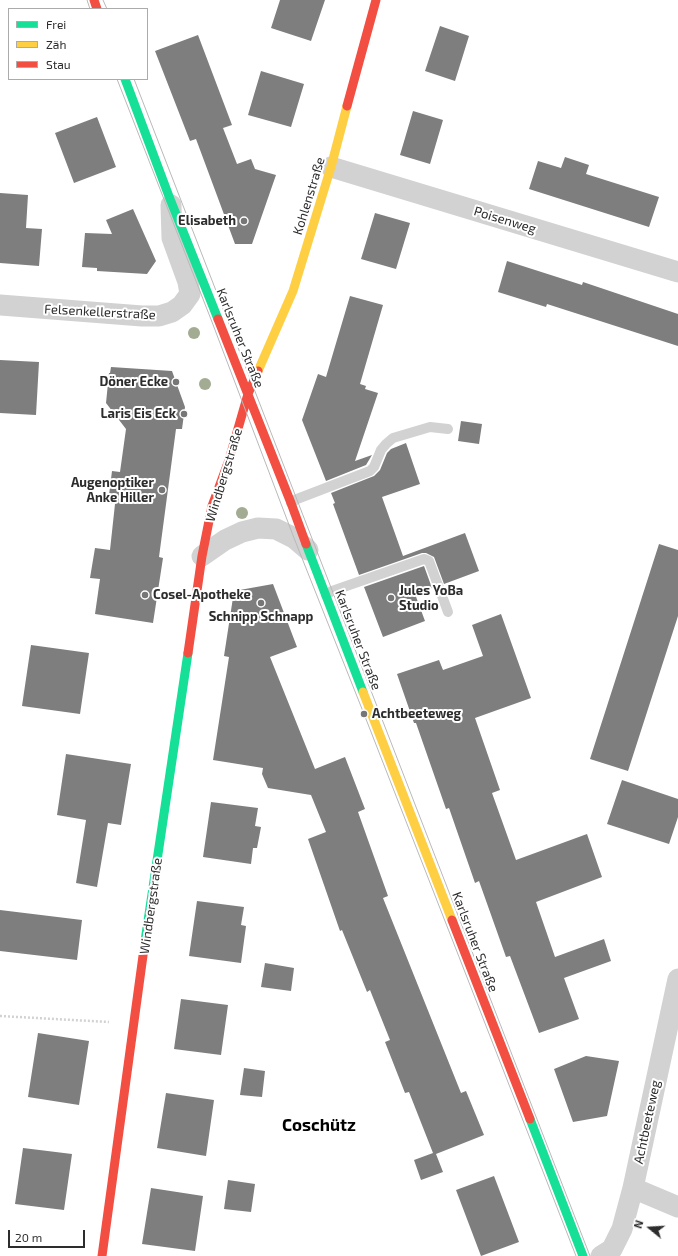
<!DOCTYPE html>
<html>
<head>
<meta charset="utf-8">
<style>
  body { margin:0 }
  #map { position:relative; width:678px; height:1256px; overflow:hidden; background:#fff; font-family:"Exo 2",sans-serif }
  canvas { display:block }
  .legend { position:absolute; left:8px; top:8px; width:140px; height:72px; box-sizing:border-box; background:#fff; border:1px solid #ababab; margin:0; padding:5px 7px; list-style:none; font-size:12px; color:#2d2d2d }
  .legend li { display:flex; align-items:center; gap:8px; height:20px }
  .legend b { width:20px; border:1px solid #ababab }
  .north { position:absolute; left:630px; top:1208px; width:40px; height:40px; -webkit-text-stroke:3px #fff; paint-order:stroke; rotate:288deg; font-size:11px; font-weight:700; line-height:16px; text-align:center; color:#2d2d2d }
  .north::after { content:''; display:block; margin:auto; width:14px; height:18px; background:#2d2d2d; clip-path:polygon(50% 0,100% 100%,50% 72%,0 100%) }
  .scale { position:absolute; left:8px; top:1230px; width:77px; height:18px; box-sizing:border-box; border:2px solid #2d2d2d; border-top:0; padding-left:5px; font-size:12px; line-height:14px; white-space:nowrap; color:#2d2d2d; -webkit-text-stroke:3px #fff; paint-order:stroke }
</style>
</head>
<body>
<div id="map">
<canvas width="678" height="1256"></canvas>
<ul class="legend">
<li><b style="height:5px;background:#16e098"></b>Frei</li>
<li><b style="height:5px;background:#ffcf43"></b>Zäh</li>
<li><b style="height:5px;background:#f24e42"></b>Stau</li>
</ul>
<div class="north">N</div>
<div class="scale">20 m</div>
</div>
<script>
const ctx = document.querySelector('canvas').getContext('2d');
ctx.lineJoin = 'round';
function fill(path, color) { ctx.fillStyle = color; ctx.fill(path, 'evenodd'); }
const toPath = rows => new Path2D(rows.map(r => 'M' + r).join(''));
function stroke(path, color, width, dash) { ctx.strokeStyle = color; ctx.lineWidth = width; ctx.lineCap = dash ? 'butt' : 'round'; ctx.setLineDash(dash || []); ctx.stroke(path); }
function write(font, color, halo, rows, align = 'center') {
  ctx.font = font + ' "Exo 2",sans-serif'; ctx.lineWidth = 4; ctx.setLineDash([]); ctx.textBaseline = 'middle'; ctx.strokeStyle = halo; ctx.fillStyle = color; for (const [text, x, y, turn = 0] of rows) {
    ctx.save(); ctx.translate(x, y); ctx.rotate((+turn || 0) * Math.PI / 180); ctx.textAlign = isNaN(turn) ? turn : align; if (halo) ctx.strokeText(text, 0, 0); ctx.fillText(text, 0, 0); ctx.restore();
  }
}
const building = toPath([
  [280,0,325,0,311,41,271,28],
  [440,26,469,36,455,81,425,71],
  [198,35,232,125,223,128,237,164,251,159,255,169,276,175,252,244,235,244,196,139,190,141,155,51],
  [261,71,304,84,291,127,248,115],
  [413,111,443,120,430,164,400,155],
  [97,117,116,167,74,183,55,133],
  [565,157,589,165,586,174,659,197,649,227,529,189,538,161,561,168],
  [0,193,28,195,26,228,42,229,39,266,0,263],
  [133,209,156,261,147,274,97,271,97,268,82,267,85,233,112,234,106,220],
  [375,213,410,223,396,269,361,259],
  [507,261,582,285,583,282,678,314,678,346,547,304,546,307,498,292],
  [350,296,383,305,360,384,366,386,365,389,378,393,355,461,372,455,366,465,326,481,302,420,318,374,326,377],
  [0,360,39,362,36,415,0,413],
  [111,367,172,371,185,407,182,429,176,429,159,557,163,558,153,623,95,614,100,579,90,578,95,548,110,550,115,504,108,503,112,471,120,472,126,429,106,403,109,373,110,373],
  [461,421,482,424,479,444,458,441],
  [406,443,420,484,382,497,403,556,465,533,479,571,444,584,434,557,426,553,422,553,359,575,333,504,335,503,331,493,374,476,380,470,387,453,391,449],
  [659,544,678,550,678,616,628,771,590,759],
  [424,566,432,588,415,594,425,621,383,637,364,587],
  [273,584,297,647,270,657,315,769,345,757,365,809,358,812,388,896,383,898,461,1093,466,1091,484,1135,436,1154,443,1172,421,1180,414,1160,433,1153,409,1092,405,1093,385,1042,390,1040,370,990,367,992,342,930,340,931,308,839,326,832,311,795,268,788,262,774,263,768,213,760,229,657,224,656,234,591],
  [501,614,531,698,475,718,500,790,492,793,516,860,587,834,602,877,536,902,555,957,604,939,611,961,564,978,579,1019,539,1033,510,956,506,957,479,881,475,883,449,808,446,809,416,723,414,723,397,674,439,660,443,670,483,656,472,625],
  [31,645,89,653,80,714,22,706],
  [66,754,131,764,121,825,108,823,97,887,76,883,86,820,57,815],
  [622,780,678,799,678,817,669,844,607,824],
  [211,802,258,808,255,826,261,827,257,848,253,848,251,864,203,857],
  [197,901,244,907,241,925,246,926,241,963,189,956],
  [0,910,82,920,77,960,0,951],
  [265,963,294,968,291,991,261,987],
  [181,999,228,1005,221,1055,174,1049],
  [38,1033,89,1041,79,1105,28,1097],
  [586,1056,619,1061,607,1116,573,1122,554,1069],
  [244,1068,265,1071,262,1097,240,1095],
  [166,1093,214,1100,206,1156,157,1148],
  [23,1148,72,1154,64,1210,15,1204],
  [494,1176,519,1242,481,1256,456,1190],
  [228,1180,255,1184,251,1212,224,1209],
  [151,1188,203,1196,195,1251,142,1244]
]);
const path = toPath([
  [0,1016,109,1022]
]);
const lane = toPath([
  [291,503,297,499,370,471,374,467,381,450,386,444,393,438,430,427,448,429],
  [326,595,332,591,424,559,429,561,448,612]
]);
const street = toPath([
  [331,167,678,272],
  [0,305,142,316,159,316,172,312,182,305,190,294,188,282,172,238,171,205],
  [202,556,225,540,242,532,258,528,276,529,294,538,308,550],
  [633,1188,678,1207],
  [601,1256,612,1249,622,1229,633,1188,678,979]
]);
const fast = toPath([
  [125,79,170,199,218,319],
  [306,544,363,692],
  [145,941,188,653],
  [530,1119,583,1256]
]);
const slow = toPath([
  [258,371,293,291,331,167,347,106],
  [363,692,452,920]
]);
const jam = toPath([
  [94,0,97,9],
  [347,106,376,0],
  [218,319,291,503,306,544],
  [188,653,202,556,212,506,229,460,248,394,258,371],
  [452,920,530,1119],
  [102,1256,145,941]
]);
const tram = toPath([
  [87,0,90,9],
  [103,0,107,9],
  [117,79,212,322,294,538,364,714,576,1256],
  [134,79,590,1256]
]);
const trees = [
  [194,333],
  [205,384],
  [242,513]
];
const markers = [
  [244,221,4,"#767676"],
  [176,382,4,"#767676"],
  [184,414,4,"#767676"],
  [162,490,4,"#767676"],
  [145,595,4,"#767676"],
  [391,598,4,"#767676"],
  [261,603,4,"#767676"],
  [364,714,4,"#767676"]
];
const streetNames = [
  ["Kohlenstraße",309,196,-73],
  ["Poisenweg",505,220,17],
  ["Felsenkellerstraße",100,312,3],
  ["Karlsruher Straße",240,338,68],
  ["Windbergstraße",224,475,-73],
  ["Karlsruher Straße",358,640,69],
  ["Windbergstraße",151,906,-82],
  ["Karlsruher Straße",475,942,69],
  ["Achtbeeteweg",647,1122,-78]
];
const poiNames = [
  ["Elisabeth",236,221],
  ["Döner Ecke",168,382],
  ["Laris Eis Eck",176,414],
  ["Augenoptiker",154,483],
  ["Anke Hiller",154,498],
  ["Jules YoBa",399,591,"left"],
  ["Studio",399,606,"left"],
  ["Cosel-Apotheke",153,595,"left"],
  ["Schnipp Schnapp",261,617,"center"],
  ["Achtbeeteweg",372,714,"left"]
];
const districtNames = [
  ["Coschütz",319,1125]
];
fill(building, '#7e7e7e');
stroke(path, '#d2d2d2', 2.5, [2, 2]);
stroke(lane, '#d2d2d2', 10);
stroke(street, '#d2d2d2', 21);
stroke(fast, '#16e098', 9);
stroke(slow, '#ffcf43', 9);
stroke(jam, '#f24e42', 9);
stroke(tram, '#b9b9b9', 1);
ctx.fillStyle = '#a3ab93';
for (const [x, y] of trees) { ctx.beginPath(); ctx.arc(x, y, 6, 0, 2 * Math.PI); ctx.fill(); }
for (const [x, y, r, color] of markers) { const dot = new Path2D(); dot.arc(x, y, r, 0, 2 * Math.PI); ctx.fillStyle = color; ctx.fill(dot); stroke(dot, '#fff', 1.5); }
write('13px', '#2d2d2d', '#fff', streetNames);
write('bold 13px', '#2d2d2d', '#fff', poiNames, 'right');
write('bold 17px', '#000', '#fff', districtNames);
</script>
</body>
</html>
